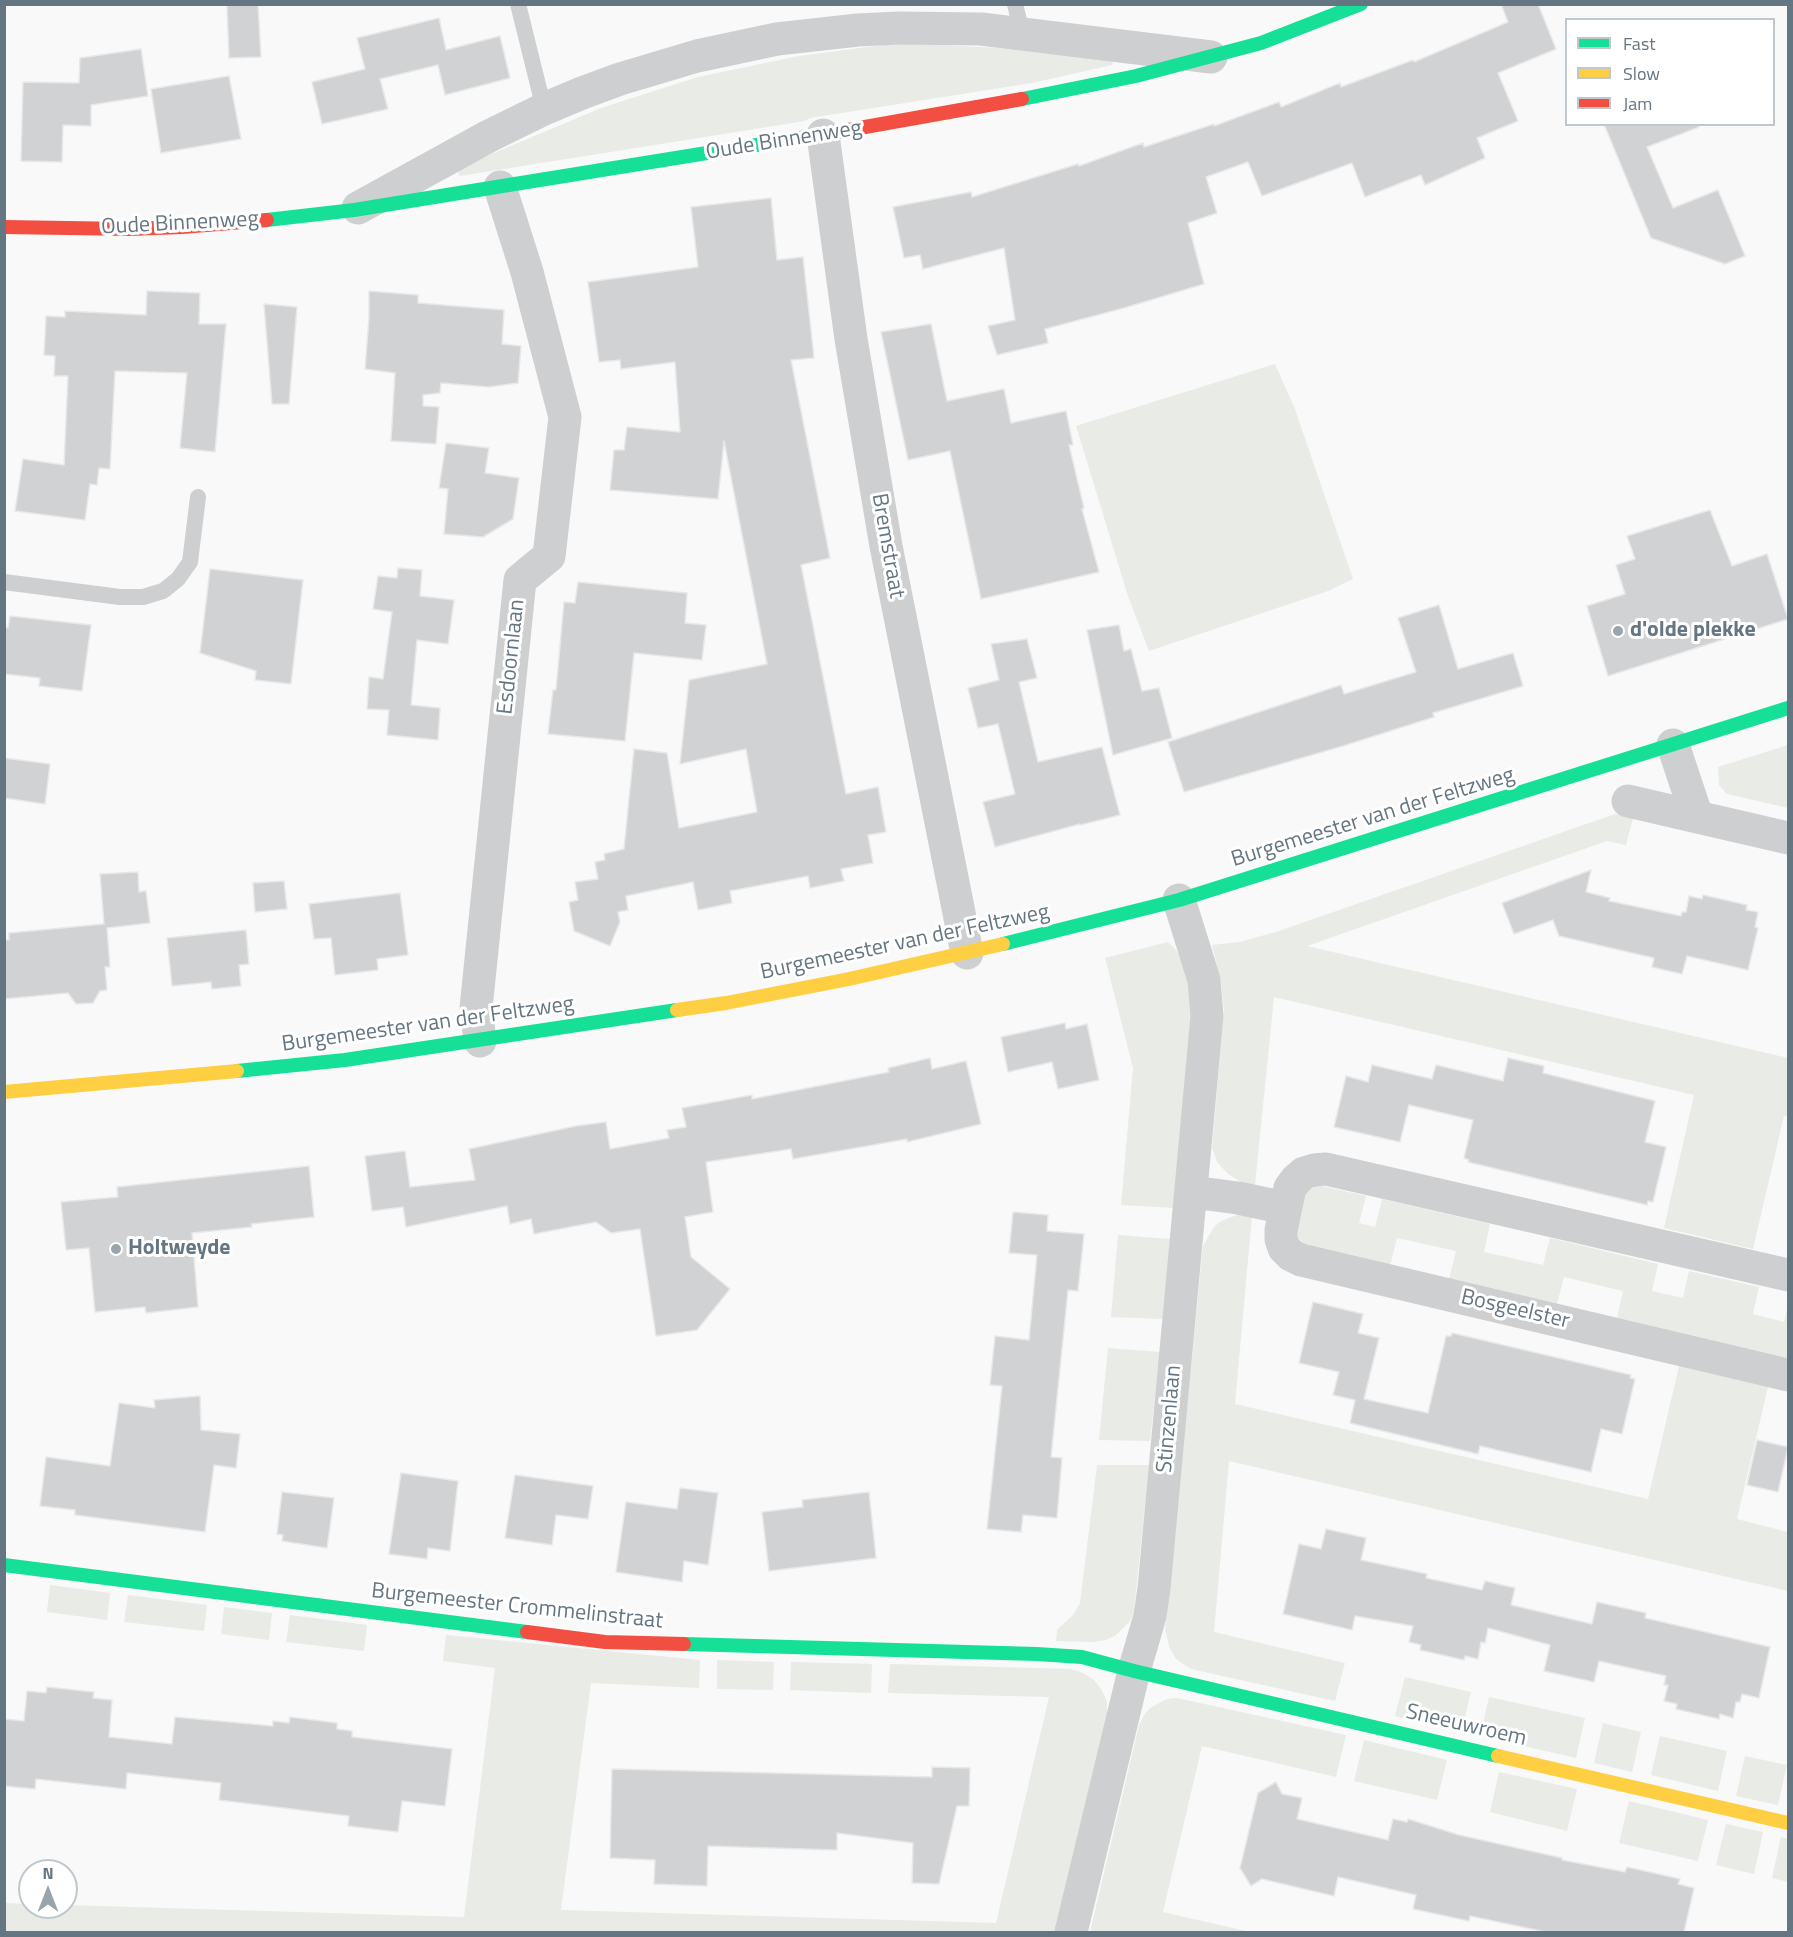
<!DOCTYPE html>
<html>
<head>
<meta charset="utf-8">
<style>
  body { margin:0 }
  #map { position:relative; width:1793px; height:1937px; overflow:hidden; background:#f9f9f9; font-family:"Titillium Web",sans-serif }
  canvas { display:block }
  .frame { position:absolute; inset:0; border:6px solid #657683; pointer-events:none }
  .legend { position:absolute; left:1565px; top:18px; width:210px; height:108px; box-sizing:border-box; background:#fff; border:2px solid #c1c8cd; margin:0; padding:8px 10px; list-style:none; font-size:18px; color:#657683 }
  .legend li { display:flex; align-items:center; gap:12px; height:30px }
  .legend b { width:30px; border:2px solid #c1c8cd }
  .north { position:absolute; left:18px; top:1859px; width:60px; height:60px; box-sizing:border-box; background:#fff; border:2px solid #c1c8cd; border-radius:50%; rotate:0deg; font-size:16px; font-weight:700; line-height:24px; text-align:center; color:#657683 }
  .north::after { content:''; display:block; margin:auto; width:21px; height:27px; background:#99a4ac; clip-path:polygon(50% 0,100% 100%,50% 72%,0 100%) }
</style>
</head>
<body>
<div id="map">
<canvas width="1793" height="1937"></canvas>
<div class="frame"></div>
<ul class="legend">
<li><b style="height:8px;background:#16e098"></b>Fast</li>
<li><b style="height:8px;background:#ffcf43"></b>Slow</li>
<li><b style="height:8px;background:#f24e42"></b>Jam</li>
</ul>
<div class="north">N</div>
</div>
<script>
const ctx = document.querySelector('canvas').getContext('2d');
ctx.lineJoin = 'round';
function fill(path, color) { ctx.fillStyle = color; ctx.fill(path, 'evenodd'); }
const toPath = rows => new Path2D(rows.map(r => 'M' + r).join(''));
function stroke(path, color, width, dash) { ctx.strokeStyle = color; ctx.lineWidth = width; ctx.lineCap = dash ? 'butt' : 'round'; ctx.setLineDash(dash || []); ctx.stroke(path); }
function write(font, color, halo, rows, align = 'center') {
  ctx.font = font + ' "Titillium Web",sans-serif'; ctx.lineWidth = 6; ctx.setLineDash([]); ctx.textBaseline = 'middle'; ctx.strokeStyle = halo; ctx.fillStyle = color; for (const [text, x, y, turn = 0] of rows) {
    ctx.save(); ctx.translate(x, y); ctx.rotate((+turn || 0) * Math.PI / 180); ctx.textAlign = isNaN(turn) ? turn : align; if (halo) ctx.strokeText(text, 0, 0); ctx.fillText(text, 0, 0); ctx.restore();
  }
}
const green = toPath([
  [921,44,999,48,1113,61,1112,65,1032,83,810,118,805,121,460,176,456,169,601,108,698,77,799,56,883,45],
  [1275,364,1295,409,1353,579,1328,591,1149,651,1128,596,1076,426],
  [1788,745,1788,808,1727,794,1719,785,1718,767],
  [1615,814,1633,818,1626,845,1607,841,1307,946,1788,1058,1788,1117,1784,1116,1753,1249,1664,1228,1694,1095,1274,997,1255,1185,1241,1182,1228,1174,1217,1162,1212,1148,1224,1010,1221,982,1212,945,1239,942,1276,932],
  [1168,942,1177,951,1182,961,1192,1001,1174,1208,1121,1205,1133,1068,1105,958],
  [1316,1186,1322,1186,1366,1196,1359,1223,1375,1227,1382,1199,1490,1224,1484,1252,1543,1265,1550,1238,1658,1264,1652,1291,1683,1298,1689,1271,1759,1287,1753,1314,1784,1322,1788,1305,1788,1358,1617,1318,1623,1291,1564,1277,1557,1304,1449,1279,1456,1251,1397,1238,1390,1266,1308,1246,1298,1238,1297,1231,1305,1197,1307,1192],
  [1237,1215,1252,1216,1235,1404,1648,1499,1679,1366,1768,1387,1737,1519,1788,1532,1788,1591,1229,1461,1214,1632,1345,1663,1335,1701,1191,1669,1183,1664,1176,1659,1170,1649,1165,1630,1203,1246,1214,1227,1221,1221],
  [1118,1235,1170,1239,1163,1319,1111,1317],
  [1108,1348,1160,1352,1150,1441,1099,1440],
  [1097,1465,1149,1465,1134,1611,1130,1621,1115,1636,1105,1640,1093,1642,1056,1641,1057,1630,1073,1615,1080,1603],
  [50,1585,110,1593,107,1620,47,1612],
  [128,1595,207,1605,204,1631,124,1622],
  [224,1607,272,1613,269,1640,221,1634],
  [290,1615,367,1625,364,1651,286,1642],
  [446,1635,700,1660,699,1688,591,1683,561,1910,996,1923,1049,1697,888,1693,890,1664,1071,1669,1083,1673,1094,1680,1101,1689,1107,1701,1107,1716,1057,1932,5,1932,5,1903,30,1904,30,1907,66,1907,66,1905,464,1917,495,1668,443,1661],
  [717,1660,774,1662,773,1690,717,1689],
  [791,1662,872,1664,871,1693,790,1690],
  [1405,1677,1471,1692,1461,1732,1395,1716],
  [1489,1697,1585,1718,1576,1758,1480,1736],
  [1177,1698,1346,1735,1336,1777,1202,1746,1163,1912,1250,1932,1090,1932,1139,1725,1144,1715,1150,1708,1167,1699],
  [1603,1723,1641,1732,1632,1772,1594,1763],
  [1660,1736,1727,1751,1718,1791,1651,1775],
  [1364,1740,1447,1760,1437,1800,1354,1781],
  [1745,1756,1787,1765,1778,1805,1736,1796],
  [1499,1772,1577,1789,1567,1831,1490,1812],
  [1629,1801,1708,1820,1698,1861,1619,1843],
  [1726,1824,1763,1832,1754,1874,1716,1865],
  [1781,1837,1788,1839,1788,1882,1772,1878]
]);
const building = toPath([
  [230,4,258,4,261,57,229,58,227,6,230,4],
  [1501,4,1538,4,1556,49,1498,73,1518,121,1477,138,1485,158,1425,185,1421,175,1365,197,1352,163,1262,196,1248,162,1206,177,1217,213,1188,223,1204,284,1124,308,1045,329,1048,343,997,355,988,326,1015,320,1004,248,923,269,920,255,904,258,893,207,971,192,972,197,1078,164,1079,166,1143,143,1144,147,1214,124,1214,126,1279,102,1281,107,1340,83,1341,87,1413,60,1414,62,1508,22,1501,4],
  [439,18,446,50,500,36,510,78,445,95,438,65,380,79,388,109,322,124,312,82,365,69,357,38,439,18],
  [141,49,148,96,91,105,91,126,63,125,62,162,21,161,23,82,79,83,80,58,141,49],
  [229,76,241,139,161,153,151,89,229,76],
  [1604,124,1698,124,1699,127,1647,147,1673,208,1718,190,1745,256,1725,264,1651,238,1604,124],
  [771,198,777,260,803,257,814,358,791,360,830,558,801,565,846,794,878,787,886,832,868,835,873,863,841,869,844,881,810,888,808,876,730,891,732,903,698,910,693,882,626,896,628,910,618,912,620,922,610,946,574,931,569,902,578,900,575,882,598,879,595,862,605,860,604,854,624,849,634,749,667,753,679,828,757,812,746,749,680,764,689,680,767,664,724,441,718,499,610,490,614,450,624,450,627,427,680,432,675,362,621,369,620,360,599,362,588,282,698,267,691,207,771,198],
  [147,291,200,293,199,324,226,324,215,452,180,448,187,373,115,371,110,469,99,468,97,485,90,484,85,520,15,511,23,459,64,465,68,376,54,376,55,356,44,355,46,316,65,317,65,311,146,315,147,291],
  [369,291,418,295,418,303,504,310,502,344,521,346,518,383,489,387,441,383,440,393,423,395,423,406,439,407,436,444,391,441,395,373,365,369,369,318,369,291],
  [264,304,297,307,289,404,272,404,264,304],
  [931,324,947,401,1004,389,1011,423,1066,411,1073,445,1069,445,1084,508,1082,509,1099,572,981,599,950,451,908,460,881,332,931,324],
  [446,443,489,448,485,473,519,478,513,519,483,537,444,534,448,489,439,488,446,443],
  [1710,510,1732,566,1767,554,1788,619,1608,676,1587,606,1625,594,1616,565,1635,559,1627,536,1710,510],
  [398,568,422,570,420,596,454,600,448,644,417,640,411,705,440,708,438,740,387,735,389,710,367,709,369,677,383,679,392,612,373,609,378,576,397,578,398,568],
  [210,569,303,580,291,684,255,680,256,671,200,653,210,569],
  [578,582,687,593,685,623,706,625,702,660,634,653,625,741,548,734,553,690,556,690,564,602,575,603,578,582],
  [1439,605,1458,669,1513,653,1523,686,1433,713,1434,717,1343,746,1184,792,1168,742,1341,685,1344,694,1416,672,1398,618,1439,605],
  [10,616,91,625,82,691,39,686,40,678,4,674,4,627,8,628,10,616],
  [1119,625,1124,651,1131,649,1142,691,1159,688,1172,738,1113,755,1087,630,1119,625],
  [1027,639,1037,678,1019,682,1038,762,1102,747,1120,815,1080,825,1080,824,995,847,983,802,1015,794,998,724,978,728,968,688,999,680,991,644,1027,639],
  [4,758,50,764,45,804,4,798,4,758],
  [1591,870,1586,892,1610,898,1609,901,1681,916,1682,912,1686,912,1689,896,1702,899,1703,895,1747,905,1746,910,1758,912,1755,927,1758,928,1748,970,1687,956,1682,974,1652,967,1654,958,1559,936,1553,920,1514,934,1502,903,1591,870],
  [138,872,139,892,146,891,150,923,107,928,110,967,105,967,107,990,100,991,93,1003,76,1004,68,993,4,999,4,940,9,940,9,933,104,924,100,874,138,872],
  [284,881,287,909,255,912,253,883,284,881],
  [400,893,408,955,377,959,378,970,335,975,331,938,314,939,309,904,400,893],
  [246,930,249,964,239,965,241,986,212,989,211,982,172,986,167,938,246,930],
  [1065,1023,1066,1029,1087,1024,1099,1080,1058,1089,1052,1062,1008,1072,1001,1037,1065,1023],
  [930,1058,932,1069,966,1061,981,1124,907,1142,907,1139,793,1159,791,1149,706,1162,713,1212,685,1217,691,1257,730,1289,697,1330,656,1336,640,1229,611,1233,596,1222,534,1234,531,1219,510,1224,507,1206,406,1227,403,1207,372,1211,365,1156,405,1151,410,1187,475,1180,469,1149,576,1126,606,1122,610,1149,669,1138,667,1130,686,1127,682,1108,752,1095,752,1099,889,1072,888,1068,930,1058],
  [1508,1058,1544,1066,1543,1073,1655,1101,1645,1142,1666,1147,1653,1202,1648,1201,1647,1205,1468,1162,1469,1160,1464,1158,1473,1120,1409,1105,1400,1142,1334,1127,1346,1076,1368,1082,1372,1065,1432,1079,1436,1065,1503,1081,1508,1058],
  [309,1166,314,1217,251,1224,252,1227,192,1233,198,1307,146,1313,145,1307,95,1312,89,1248,66,1250,61,1202,118,1197,117,1187,309,1166],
  [1013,1212,1048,1215,1047,1231,1084,1234,1078,1291,1068,1290,1051,1457,1062,1458,1057,1518,1023,1515,1021,1532,987,1529,1002,1386,990,1385,995,1336,1029,1340,1037,1255,1009,1253,1013,1212],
  [1313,1302,1363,1314,1358,1333,1379,1338,1364,1399,1428,1413,1446,1336,1451,1336,1452,1333,1631,1375,1630,1378,1635,1379,1622,1434,1601,1429,1591,1472,1480,1446,1478,1454,1350,1423,1355,1400,1333,1395,1339,1372,1299,1363,1313,1302],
  [200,1396,201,1430,240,1434,236,1468,214,1465,205,1532,75,1515,75,1510,40,1506,46,1457,110,1466,119,1403,155,1408,154,1400,200,1396],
  [1757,1440,1788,1447,1778,1492,1747,1485,1757,1440],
  [401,1473,458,1481,450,1551,428,1548,427,1559,389,1554,401,1473],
  [515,1475,593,1486,588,1519,556,1515,552,1545,505,1538,515,1475],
  [680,1488,718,1493,708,1565,684,1561,682,1582,616,1572,626,1502,677,1509,680,1488],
  [282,1492,334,1498,327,1548,282,1541,283,1535,277,1534,282,1492],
  [869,1492,876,1558,769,1571,762,1512,803,1507,802,1500,869,1492],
  [1326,1529,1366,1538,1361,1560,1427,1574,1426,1578,1482,1590,1485,1581,1515,1588,1511,1605,1592,1624,1597,1602,1646,1613,1645,1618,1770,1647,1759,1698,1742,1694,1740,1702,1736,1702,1733,1718,1720,1714,1719,1719,1676,1709,1677,1704,1664,1701,1668,1685,1664,1685,1666,1676,1599,1661,1594,1682,1544,1671,1550,1645,1488,1628,1485,1643,1481,1642,1478,1659,1465,1656,1464,1660,1420,1650,1421,1645,1409,1642,1413,1626,1355,1616,1352,1630,1283,1614,1299,1544,1321,1549,1326,1529],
  [47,1687,94,1692,93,1698,112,1700,109,1737,172,1744,175,1717,273,1726,273,1721,289,1723,290,1717,337,1723,337,1729,352,1731,352,1737,452,1749,445,1806,402,1801,398,1832,348,1826,349,1816,219,1800,221,1783,127,1773,126,1789,36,1779,35,1789,4,1786,4,1719,24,1721,27,1691,46,1693,47,1687],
  [932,1767,970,1768,969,1806,957,1806,939,1884,912,1883,913,1843,837,1833,837,1850,708,1846,707,1886,654,1884,655,1860,610,1858,612,1769,932,1777,932,1767],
  [1276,1782,1282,1794,1302,1798,1297,1819,1388,1840,1393,1819,1407,1822,1408,1819,1459,1835,1562,1858,1562,1860,1625,1872,1627,1867,1680,1879,1678,1884,1694,1888,1684,1932,1546,1932,1470,1916,1469,1921,1413,1909,1416,1895,1338,1877,1334,1896,1262,1879,1251,1886,1240,1868,1258,1793,1276,1782]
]);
const lane = toPath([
  [518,4,544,109],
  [1015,4,1022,33],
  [4,582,120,597,143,597,163,591,178,579,190,562,198,497]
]);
const street = toPath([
  [823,135,851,339,886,546,967,953],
  [358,208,489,136,544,109,582,93,620,79,697,56,777,39,858,30,899,28,981,29,1211,57],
  [1673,745,1697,817],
  [1628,801,1788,838],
  [480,1041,476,1008,520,580,549,556,565,417,527,272,500,187],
  [1192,1192,1238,1198,1285,1208],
  [1788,1275,1326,1169,1314,1170,1304,1173,1296,1180,1290,1188,1281,1230,1281,1239,1284,1248,1291,1255,1301,1260,1788,1375],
  [1071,1932,1134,1671,1150,1616,1154,1588,1207,1016,1204,980,1179,900]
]);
const fast = toPath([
  [1022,99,1136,76,1261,43,1361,4],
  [267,220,354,210,837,132],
  [1003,944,1179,900,1788,708],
  [237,1071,345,1060,677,1010],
  [4,1565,527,1632],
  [684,1644,1037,1654,1082,1657,1134,1671,1498,1756]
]);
const slow = toPath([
  [677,1010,726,1003,849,979,1003,944],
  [4,1092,237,1071],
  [1498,1756,1788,1823]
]);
const jam = toPath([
  [837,132,1022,99],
  [4,227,130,229,182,227,267,220],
  [527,1632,605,1642,684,1644]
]);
const markers = [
  [1618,631,6,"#99a4ac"],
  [116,1249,6,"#99a4ac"]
];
const streetNames = [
  ["Oude Binnenweg",784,141,-9],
  ["Oude Binnenweg",180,224,-3],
  ["Bremstraat",887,546,80],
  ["Esdoornlaan",512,657,-84],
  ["Burgemeester van der Feltzweg",1373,818,-17],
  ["Burgemeester van der Feltzweg",905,943,-12],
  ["Burgemeester van der Feltzweg",428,1025,-8],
  ["Bosgeelster",1515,1310,13],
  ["Stinzenlaan",1170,1419,-85],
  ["Burgemeester Crommelinstraat",517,1607,6],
  ["Sneeuwroem",1466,1726,13]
];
const poiNames = [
  ["d'olde plekke",1630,631],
  ["Holtweyde",128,1249]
];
fill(green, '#e8ebe6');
fill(building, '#d0d2d3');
stroke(building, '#e8e8e8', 1.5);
stroke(lane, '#cecfd0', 16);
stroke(street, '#cecfd0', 33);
stroke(fast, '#16e098', 14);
stroke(slow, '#ffcf43', 14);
stroke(jam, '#f24e42', 14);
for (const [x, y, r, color] of markers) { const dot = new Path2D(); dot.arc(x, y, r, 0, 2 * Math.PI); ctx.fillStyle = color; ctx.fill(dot); stroke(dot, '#fff', 2); }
write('22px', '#657683', '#fff', streetNames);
write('bold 22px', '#657683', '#fff', poiNames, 'left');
</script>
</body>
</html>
